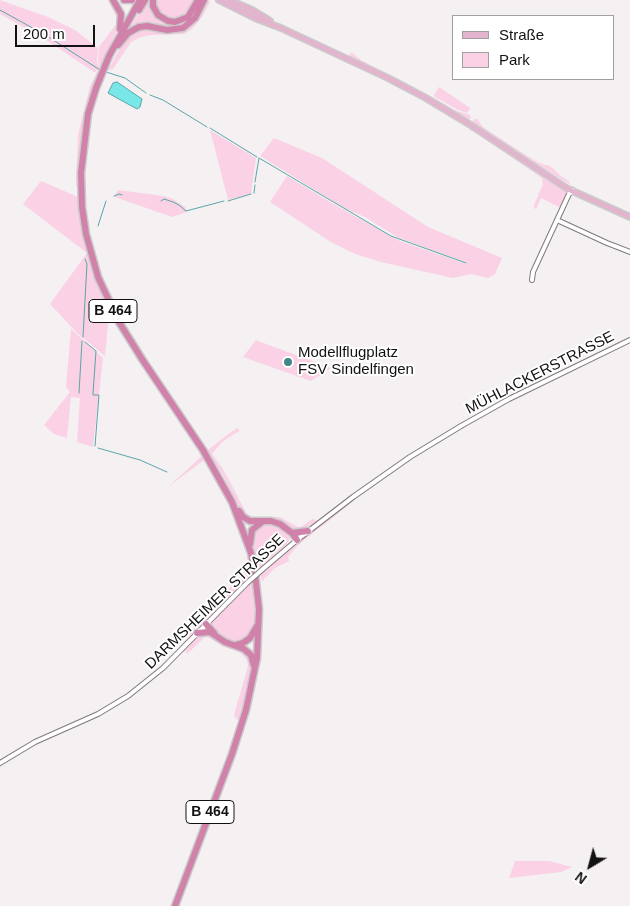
<!DOCTYPE html>
<html>
<head>
<meta charset="utf-8">
<style>
  body { margin:0 }
  #map { position:relative; width:630px; height:906px; overflow:hidden; background:#f5f0f2; font-family:Arial,sans-serif }
  canvas { display:block }
  .legend { position:absolute; left:452px; top:15px; width:162px; height:65px; box-sizing:border-box; background:#fff; border:1px solid #a1a0a0; margin:0; padding:6px 9px; list-style:none; font-size:15px; color:#131212 }
  .legend li { display:flex; align-items:center; gap:10px; height:25px }
  .legend b { width:25px; border:1px solid #a1a0a0 }
  .north { position:absolute; left:565px; top:841px; width:50px; height:50px; -webkit-text-stroke:4px #fff; paint-order:stroke; rotate:217deg; font-size:14px; font-weight:700; line-height:20px; text-align:center; color:#131212 }
  .north::after { content:''; display:block; margin:auto; width:18px; height:22px; background:#131212; clip-path:polygon(50% 0,100% 100%,50% 72%,0 100%) }
  .scale { position:absolute; left:15px; top:25px; width:80px; height:22px; box-sizing:border-box; border:2px solid #131212; border-top:0; padding-left:6px; font-size:15px; line-height:18px; white-space:nowrap; color:#131212; -webkit-text-stroke:4px #fff; paint-order:stroke }
</style>
</head>
<body>
<div id="map">
<canvas width="630" height="906"></canvas>
<ul class="legend">
<li><b style="height:6px;background:#e3b4cd"></b>Straße</li>
<li><b style="height:14px;background:#fad1e5"></b>Park</li>
</ul>
<div class="north">N</div>
<div class="scale">200 m</div>
</div>
<script>
const ctx = document.querySelector('canvas').getContext('2d');
ctx.lineJoin = 'round';
function fill(path, color) { ctx.fillStyle = color; ctx.fill(path, 'evenodd'); }
const toPath = rows => new Path2D(rows.map(r => 'M' + r).join(''));
function stroke(path, color, width, dash) { ctx.strokeStyle = color; ctx.lineWidth = width; ctx.lineCap = dash ? 'butt' : 'round'; ctx.setLineDash(dash || []); ctx.stroke(path); }
function write(font, color, halo, rows, align = 'center') {
  ctx.font = font + ' Arial,sans-serif'; ctx.lineWidth = 4; ctx.setLineDash([]); ctx.textBaseline = 'middle'; ctx.strokeStyle = halo; ctx.fillStyle = color; for (const [text, x, y, turn = 0] of rows) {
    ctx.save(); ctx.translate(x, y); ctx.rotate((+turn || 0) * Math.PI / 180); ctx.textAlign = isNaN(turn) ? turn : align; if (halo) ctx.strokeText(text, 0, 0); ctx.fillText(text, 0, 0); ctx.restore();
  }
}
const green = toPath([
  [0,0,48,17,75,30,98,48,97,63,101,68,100,70,94,72,43,38,0,14],
  [108,0,111,0,118,11,119,26,111,43,110,49,101,67,98,63,99,47,117,23,116,16],
  [147,0,152,0,152,7,172,24,196,9,191,18,179,27,174,29,151,25,128,31],
  [154,0,194,0,188,14,176,21,158,13],
  [207,0,210,2,202,17,192,29,184,34,151,35,141,37,131,42,113,69,108,70,125,39,140,28,166,31,183,31,196,21],
  [351,52,361,60,457,111,470,115,471,118,467,120,350,58,349,56],
  [97,72,99,72,83,125,79,157,79,187,76,186,76,178,78,135,90,86],
  [439,87,470,108,467,113,458,110,435,97,434,95],
  [474,119,477,119,483,127,521,152,539,163,550,166,561,176,570,182,569,184,482,130,472,122],
  [470,128,564,189,567,194,561,208,541,198,536,209,534,208,534,205,543,184,542,178,473,131,470,131],
  [210,130,256,158,251,194,228,200],
  [274,138,322,158,428,227,502,258,495,274,488,278,471,274,453,278,381,262,355,254,331,242,270,202,287,176,342,209,400,241,466,264,467,263,397,237,365,217,346,209,260,156],
  [41,181,78,197,87,253,109,312,105,356,78,334,50,304,87,253,23,204],
  [118,190,163,196,173,199,185,207,187,212,172,217,115,197],
  [71,329,103,358,93,447,77,442,80,398,71,397,67,438,54,434,44,425,70,392,66,387],
  [256,340,258,341,331,368,311,381,243,357],
  [237,428,239,429,239,431,222,442,212,454,223,469,247,514,252,517,280,517,298,527,301,527,312,519,316,520,317,522,300,531,292,530,284,523,249,519,240,510,223,475,207,451,223,438],
  [203,455,233,511,243,540,251,575,202,624,181,648,180,647,200,621,249,566,246,552,232,511,204,460,168,487],
  [350,501,351,503,298,545,288,557,289,561,275,568,262,581,260,575,304,537],
  [271,523,284,529,290,539,286,545,258,569,252,543,252,534,262,524],
  [252,582,255,618,254,628,250,637,236,643,231,642,230,639,229,641,220,636,213,629,211,625,212,622],
  [205,633,241,649,250,655,251,668,240,720,236,719,234,715,248,666,247,660,240,652,222,646,208,637,205,637,187,654,186,652,191,646,185,652,183,650,200,635],
  [515,861,549,861,572,867,561,872,509,878]
]);
const water = toPath([
  [117,82,142,99,140,107,137,109,108,93,113,83,117,82]
]);
const stream = toPath([
  [0,10,47,36,100,70],
  [106,72,125,78,146,93],
  [150,95,163,100,207,127],
  [210,128,257,157],
  [255,182,259,158,391,236,466,263],
  [254,193,255,185],
  [114,196,119,194,122,195],
  [161,201,164,199,173,202,179,205,186,211,224,201],
  [228,201,251,194],
  [98,226,106,201],
  [83,337,87,264,85,259],
  [85,342,96,351,93,393,93,395,99,395,95,446],
  [79,393,82,341],
  [98,448,140,460,167,472]
]);
const minor = toPath([
  [557,220,607,243,630,252],
  [532,280,533,272,569,194,573,190],
  [264,568,297,540,353,497,410,457,461,426,509,399,630,340],
  [0,763,35,742,98,714,128,696,163,668,247,583]
]);
const major = toPath([
  [219,0,255,18,281,28,388,78,426,98,469,124,568,189,630,217],
  [229,0,252,10,270,21]
]);
const highway = toPath([
  [113,0,121,14,120,29],
  [124,0,132,0],
  [140,0,109,56,96,88,88,114,81,173,82,207,86,234,98,277,119,322,142,359,203,450,232,502,251,553,255,574,259,609,257,658,246,710,232,754,175,906],
  [153,0,153,6,158,15,168,21,175,22,188,17,198,0],
  [139,10,145,0],
  [118,45,128,33,139,27,147,26,167,30,183,28,195,18,204,0],
  [239,511,243,517,250,521,271,521,280,524,292,533,297,540],
  [292,533,308,531],
  [250,544,252,530,262,522],
  [206,624,214,633],
  [197,633,210,632,225,642,244,649,251,655,254,666],
  [236,645,243,643,250,638,257,626]
]);
const minorBridge = toPath([
  [247,583,264,568]
]);
const markers = [
  [288,362,5,"#3f8789"]
];
const shields = [
  [113,311,48],
  [210,812,48]
];
const shieldNames = [
  ["B 464",113,311],
  ["B 464",210,812]
];
const poiNames = [
  ["Modellflugplatz",298,353],
  ["FSV Sindelfingen",298,370]
];
const streetNames = [
  ["MÜHLACKERSTRASSE",540,373,-27],
  ["DARMSHEIMER STRASSE",215,602,-44]
];
fill(green, '#fad1e5');
fill(water, '#79e6e8');
stroke(water, '#5aa6a8', 1);
stroke(stream, '#5aa6a8', 1);
stroke(minor, '#7e797c', 6);
stroke(major, '#cbcbcb', 8);
stroke(highway, '#cbcbcb', 9);
stroke(minor, '#fff', 4);
stroke(major, '#e3b4cd', 5);
stroke(highway, '#d182ab', 6);
stroke(minorBridge, '#7e797c', 6, []);
stroke(minorBridge, '#fff', 4);
for (const [x, y, r, color] of markers) { const dot = new Path2D(); dot.arc(x, y, r, 0, 2 * Math.PI); ctx.fillStyle = color; ctx.fill(dot); stroke(dot, '#fff', 2); }
for (const [x, y, w] of shields) { const box = new Path2D(); box.roundRect(x - w / 2, y - 11.5, w, 23, 4); ctx.fillStyle = '#fff'; ctx.fill(box); stroke(box, '#131212', 1); }
write('bold 14px', '#131212', null, shieldNames);
write('15px', '#131212', '#fff', poiNames, 'left');
write('15px', '#131212', '#fff', streetNames);
</script>
</body>
</html>
